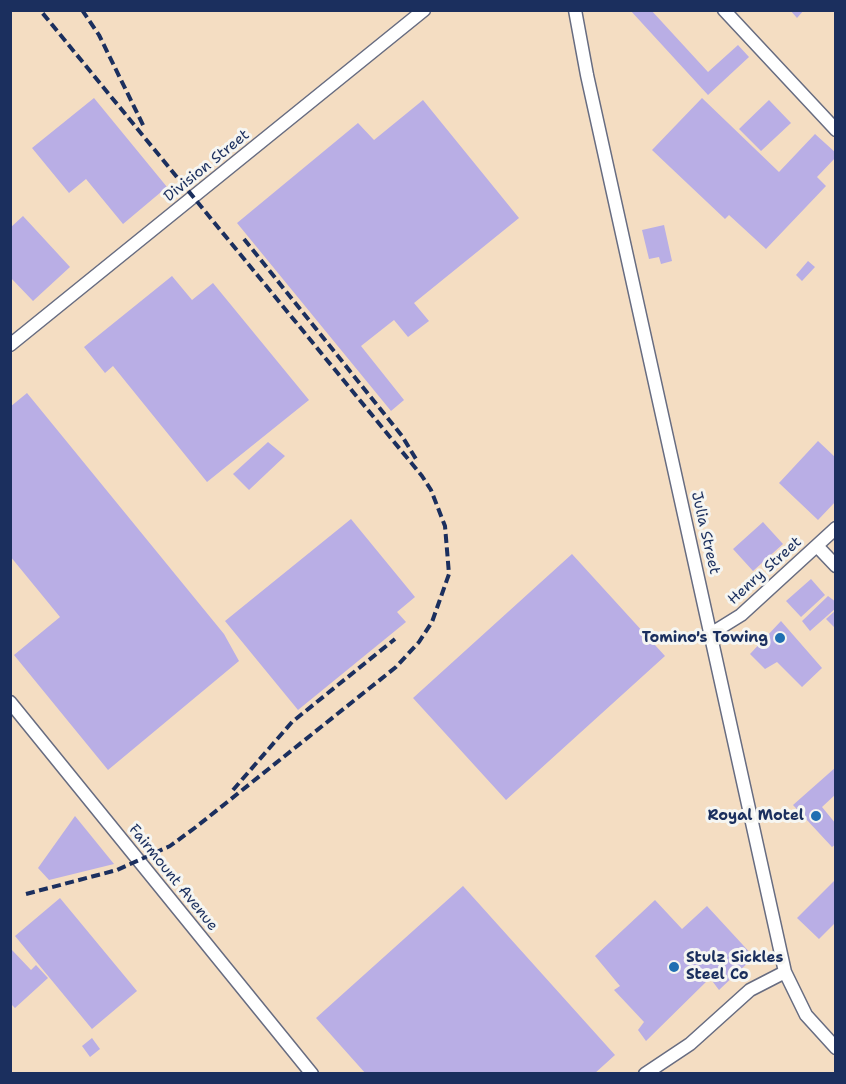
<!DOCTYPE html>
<html>
<head>
<meta charset="utf-8">
<style>
  body { margin:0 }
  #map { position:relative; width:846px; height:1084px; overflow:hidden; background:#f4ddc2; font-family:"Shantell Sans",sans-serif }
  canvas { display:block }
  .frame { position:absolute; inset:0; border:12px solid #1b2f5e; pointer-events:none }
</style>
</head>
<body>
<div id="map">
<canvas width="846" height="1084"></canvas>
<div class="frame"></div>
</div>
<script>
const ctx = document.querySelector('canvas').getContext('2d');
ctx.lineJoin = 'round';
function fill(path, color) { ctx.fillStyle = color; ctx.fill(path, 'evenodd'); }
const toPath = rows => new Path2D(rows.map(r => 'M' + r).join(''));
function stroke(path, color, width, dash) { ctx.strokeStyle = color; ctx.lineWidth = width; ctx.lineCap = dash ? 'butt' : 'round'; ctx.setLineDash(dash || []); ctx.stroke(path); }
function write(font, color, halo, rows, align = 'center') {
  ctx.font = font + ' "Shantell Sans",sans-serif'; ctx.lineWidth = 6; ctx.setLineDash([]); ctx.textBaseline = 'middle'; ctx.strokeStyle = halo; ctx.fillStyle = color; for (const [text, x, y, turn = 0] of rows) {
    ctx.save(); ctx.translate(x, y); ctx.rotate((+turn || 0) * Math.PI / 180); ctx.textAlign = isNaN(turn) ? turn : align; if (halo) ctx.strokeText(text, 0, 0); ctx.fillText(text, 0, 0); ctx.restore();
  }
}
const building = toPath([
  [630,10,651,10,708,72,738,45,749,57,708,95],
  [790,10,804,10,797,18],
  [94,98,167,187,123,224,86,179,69,193,32,148],
  [702,98,779,172,815,134,836,153,836,157,817,177,826,186,766,249,729,215,725,219,652,150],
  [423,100,519,218,414,303,429,321,408,337,394,320,361,346,404,400,391,411,237,223,358,123,374,140],
  [769,100,791,123,761,151,739,129],
  [23,216,70,267,33,301,10,277,10,228],
  [664,225,672,261,661,264,659,257,649,259,642,230],
  [808,261,815,267,802,281,796,275],
  [172,276,192,300,213,283,309,400,207,482,113,366,105,373,84,347],
  [27,393,224,634,239,661,108,770,14,655,60,617,10,556,10,407],
  [818,441,836,458,836,501,818,520,779,483],
  [268,442,285,456,249,490,233,474],
  [351,519,415,597,397,612,406,622,298,710,225,621],
  [763,522,783,544,753,571,733,549],
  [572,554,665,656,506,800,413,698],
  [811,579,825,595,801,617,786,601],
  [828,596,836,602,836,608,810,631,802,621],
  [836,610,836,629,826,619],
  [781,621,822,668,802,687,777,662,765,669,750,654],
  [836,767,836,794,822,807,836,824,836,844,832,847,793,805],
  [75,816,114,864,49,880,38,868],
  [836,879,836,922,819,939,797,918],
  [463,886,615,1055,594,1074,366,1074,316,1018],
  [60,898,137,991,92,1029,15,936],
  [655,900,682,929,707,906,754,957,719,990,710,978,646,1041,638,1030,644,1022,614,990,620,986,595,956],
  [12,950,31,970,36,965,48,978,15,1008,10,1003],
  [92,1038,100,1049,90,1057,82,1046]
]);
const street = toPath([
  [575,10,587,75,785,972,806,1015,836,1048],
  [724,10,836,130],
  [10,345,424,10],
  [817,546,836,566],
  [712,633,741,615,836,528],
  [10,702,312,1074],
  [645,1074,690,1044,750,990,785,972]
]);
const rail = toPath([
  [82,10,99,35,144,127],
  [244,239,402,436,416,459],
  [233,790,292,722,395,639],
  [26,894,117,870,170,846,196,827,396,667,419,642,432,622,449,574,445,526,431,490,422,476,40,10]
]);
const markers = [
  [780,638,6,"#1f6fb2"],
  [816,816,6,"#1f6fb2"],
  [674,967,6,"#1f6fb2"]
];
const streetNames = [
  ["Division Street",207,166,-39],
  ["Julia Street",705,533,77],
  ["Henry Street",765,571,-42],
  ["Fairmount Avenue",173,878,51]
];
const poiNames = [
  ["Tomino's Towing",768,638],
  ["Royal Motel",804,816],
  ["Stulz Sickles",686,958,"left"],
  ["Steel Co",686,975,"left"]
];
fill(building, '#b9aee5');
stroke(street, '#676c81', 15);
stroke(street, '#fff', 12);
stroke(rail, '#1b2f5e', 4, [9, 4.5]);
for (const [x, y, r, color] of markers) { const dot = new Path2D(); dot.arc(x, y, r, 0, 2 * Math.PI); ctx.fillStyle = color; ctx.fill(dot); stroke(dot, '#f6f6f2', 2); }
write('15px', '#1b2f5e', '#f6f6f2', streetNames);
write('bold 15px', '#1b2f5e', '#f6f6f2', poiNames, 'right');
</script>
</body>
</html>
